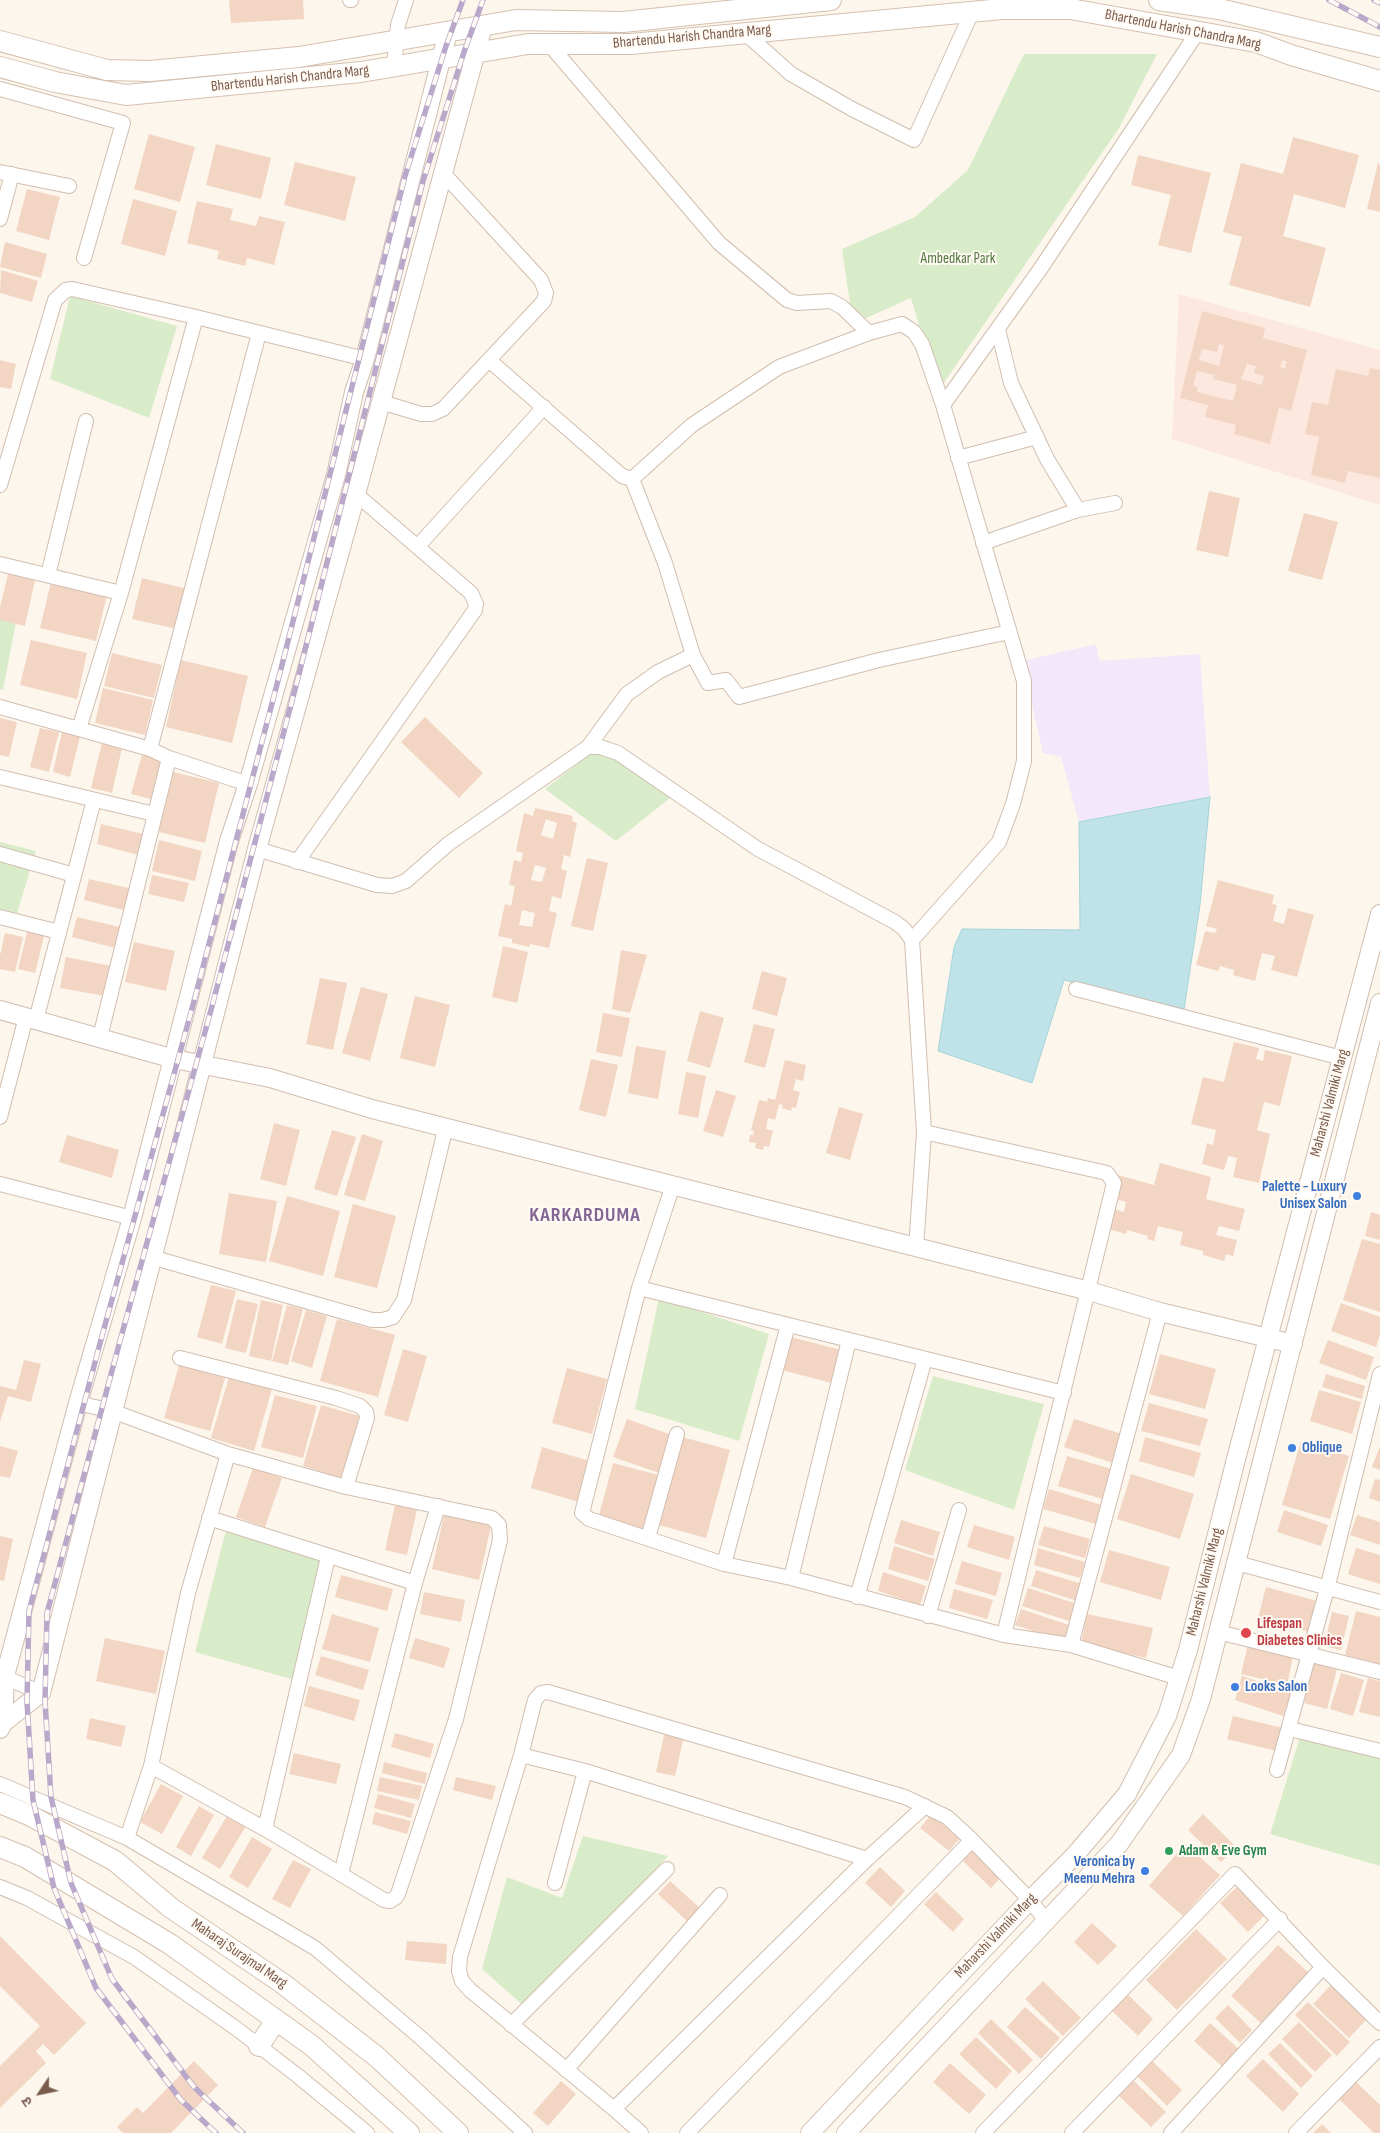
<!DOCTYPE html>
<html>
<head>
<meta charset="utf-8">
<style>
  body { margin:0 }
  #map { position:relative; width:1380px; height:2133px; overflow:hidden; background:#fdf6ec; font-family:"Sofia Sans Condensed","Noto Sans Devanagari",sans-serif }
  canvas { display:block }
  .north { position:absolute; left:15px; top:2068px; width:50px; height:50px; -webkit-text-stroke:4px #fffaf3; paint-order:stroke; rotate:236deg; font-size:14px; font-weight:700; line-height:20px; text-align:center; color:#7a5c4d }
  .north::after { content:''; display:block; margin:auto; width:18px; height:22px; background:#7a5c4d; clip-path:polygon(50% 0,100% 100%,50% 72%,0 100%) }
</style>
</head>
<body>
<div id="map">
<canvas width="1380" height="2133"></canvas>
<div class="north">उ</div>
</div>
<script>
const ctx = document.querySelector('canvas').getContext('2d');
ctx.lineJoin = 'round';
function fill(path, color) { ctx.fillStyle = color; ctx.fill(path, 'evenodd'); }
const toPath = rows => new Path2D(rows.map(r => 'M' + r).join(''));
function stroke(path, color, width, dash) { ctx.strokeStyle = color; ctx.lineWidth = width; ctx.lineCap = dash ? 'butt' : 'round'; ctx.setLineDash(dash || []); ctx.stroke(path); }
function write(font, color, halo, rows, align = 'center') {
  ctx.font = font + ' "Sofia Sans Condensed",sans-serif'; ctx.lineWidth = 4; ctx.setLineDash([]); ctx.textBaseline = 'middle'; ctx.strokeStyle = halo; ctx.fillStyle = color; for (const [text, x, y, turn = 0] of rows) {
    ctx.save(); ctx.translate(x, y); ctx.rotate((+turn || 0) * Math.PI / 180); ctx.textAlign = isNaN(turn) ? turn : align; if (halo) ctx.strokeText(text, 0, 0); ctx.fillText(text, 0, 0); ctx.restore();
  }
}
const commercial = toPath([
  [1179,294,1380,350,1380,505,1172,439]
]);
const education = toPath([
  [1096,644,1100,661,1200,654,1210,797,1079,822,1061,757,1043,753,1022,661]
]);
const green = toPath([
  [1024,54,1157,54,1119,128,943,384,936,382,911,298,853,324,842,249,915,217,968,170],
  [70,296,177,326,149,418,50,379],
  [0,619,16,622,3,690,0,689],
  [608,740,675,794,616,841,545,789],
  [0,842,36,851,17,913,0,909],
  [659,1298,769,1334,739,1441,635,1409],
  [933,1376,1044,1404,1014,1510,905,1470],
  [227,1526,326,1556,295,1680,195,1652],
  [1300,1737,1380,1754,1380,1866,1270,1834],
  [583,1836,668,1856,525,2007,482,1969,507,1877,562,1898]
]);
const water = toPath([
  [1210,797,1200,905,1184,1009,1064,980,1032,1083,938,1051,954,947,962,929,1080,930,1079,822,1210,797]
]);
const building = toPath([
  [229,0,303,0,304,19,231,23],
  [149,134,195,147,180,202,134,189],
  [1293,137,1359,155,1345,208,1294,194,1283,236,1326,248,1310,307,1229,285,1242,237,1223,232,1241,163,1283,174],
  [216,144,271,158,261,199,206,185],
  [1138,155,1211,173,1191,253,1158,245,1171,195,1131,185],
  [295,162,356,177,345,221,284,205],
  [1378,163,1380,164,1380,212,1367,209],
  [27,189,60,197,49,240,16,231],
  [133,199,177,211,165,256,121,244],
  [197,201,233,209,230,220,256,226,259,216,285,222,274,265,247,258,245,266,217,259,219,251,187,243],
  [5,242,47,254,41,278,0,267],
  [1,270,38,281,32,302,0,293],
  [1202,311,1265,328,1263,338,1307,350,1291,411,1279,407,1270,444,1234,434,1236,425,1205,417,1208,405,1180,398],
  [1219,344,1224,345,1219,366,1199,360,1202,349,1217,352],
  [1282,360,1287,362,1285,369,1280,367],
  [1247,364,1256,366,1254,373,1264,376,1262,385,1241,379],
  [1197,371,1214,375,1213,379,1237,385,1233,401,1197,392,1198,387,1193,386],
  [0,360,16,364,11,389,0,387],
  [1370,368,1380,370,1380,478,1348,471,1345,483,1311,475,1319,437,1305,434,1312,402,1328,405,1336,369,1368,376],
  [1209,491,1240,498,1228,557,1196,550],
  [1304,513,1338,522,1322,580,1288,571],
  [8,574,35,580,25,626,0,620,0,607],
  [142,578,187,589,177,629,132,619],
  [51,582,107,595,96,641,40,628],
  [31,640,87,653,77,699,20,685],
  [112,653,162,665,154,698,104,686],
  [181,660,248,676,232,743,166,727],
  [103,688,153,700,145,735,95,723],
  [425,717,483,773,459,798,401,742],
  [0,718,17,722,9,757,0,755],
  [40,728,59,732,49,772,30,767],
  [62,732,80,737,70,777,53,772],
  [102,743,122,748,112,793,91,788],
  [142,755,163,760,154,800,131,794],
  [173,772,219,783,205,843,159,832],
  [535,808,573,816,572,821,577,823,570,857,564,855,561,869,567,871,561,899,552,896,549,911,557,913,549,948,530,944,529,947,512,943,512,939,498,936,505,904,511,906,515,886,509,885,514,860,521,862,523,853,516,851,524,813,533,816],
  [546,819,557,823,553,839,541,835],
  [535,865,546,868,542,882,531,880],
  [522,910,535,913,532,927,519,925],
  [101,824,143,834,138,855,97,844],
  [159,840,202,851,195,881,152,871],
  [587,858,608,863,593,931,571,926],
  [152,875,189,883,184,902,148,894],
  [89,879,133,889,128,911,84,900],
  [1218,880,1274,895,1272,904,1277,905,1273,921,1284,924,1288,908,1314,915,1297,977,1271,970,1275,956,1262,953,1255,981,1233,975,1234,970,1220,966,1218,971,1196,965,1205,931,1215,933,1217,929,1206,926],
  [77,917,124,928,119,949,72,937],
  [28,928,45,932,35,973,18,969],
  [5,933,23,937,15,972,0,969,0,955],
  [134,942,175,951,166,991,125,982],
  [503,946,528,952,517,1003,492,997],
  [621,950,647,955,630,1013,612,1009],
  [66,957,111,966,105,996,60,988],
  [762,971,787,978,777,1016,752,1009],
  [320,978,347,983,333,1050,306,1044],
  [361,987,388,994,370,1061,342,1053],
  [415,996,450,1005,435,1067,400,1058],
  [700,1011,724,1018,710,1068,687,1061],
  [603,1013,630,1018,622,1057,596,1052],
  [754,1024,775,1029,765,1068,744,1062],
  [1234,1042,1259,1048,1256,1059,1263,1061,1265,1050,1292,1056,1280,1106,1264,1102,1257,1130,1270,1134,1259,1183,1233,1177,1237,1158,1228,1156,1224,1170,1202,1164,1207,1143,1213,1145,1216,1130,1191,1124,1203,1077,1224,1082],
  [636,1046,666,1051,658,1099,628,1093],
  [591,1059,618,1065,606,1117,579,1110],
  [785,1060,806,1065,803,1081,796,1079,793,1090,800,1092,796,1108,792,1107,791,1111,782,1108,783,1105,779,1104,775,1120,768,1118,766,1129,773,1131,769,1147,764,1146,763,1150,755,1148,756,1143,749,1142,750,1135,753,1135,754,1131,751,1130,759,1100,767,1102,768,1098,775,1100],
  [686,1072,706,1076,698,1118,678,1114],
  [716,1090,736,1096,723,1137,703,1131],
  [839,1107,863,1114,850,1160,826,1153],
  [274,1123,300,1130,286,1186,260,1179],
  [332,1130,356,1137,337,1196,314,1189],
  [362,1134,383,1141,365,1201,344,1195],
  [67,1135,119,1150,112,1178,59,1162],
  [1160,1163,1211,1177,1206,1199,1245,1209,1239,1231,1219,1226,1216,1235,1237,1240,1233,1256,1226,1254,1224,1261,1203,1255,1203,1251,1180,1245,1183,1232,1158,1226,1154,1241,1147,1239,1148,1236,1127,1230,1126,1234,1104,1228,1109,1208,1124,1212,1126,1202,1112,1198,1118,1175,1154,1185],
  [229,1193,277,1201,266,1262,219,1254],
  [287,1196,340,1211,323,1276,269,1261],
  [353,1204,396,1216,377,1288,334,1277],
  [1371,1212,1380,1215,1380,1240,1365,1236],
  [1362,1239,1380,1244,1380,1312,1343,1300],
  [211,1285,236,1291,222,1344,197,1337],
  [237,1299,258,1304,246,1353,225,1348],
  [261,1300,283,1305,271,1361,249,1356],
  [1341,1303,1380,1317,1380,1334,1376,1347,1331,1331],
  [287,1305,303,1309,288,1365,272,1361],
  [306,1310,327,1316,312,1368,291,1361],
  [337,1319,395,1335,378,1397,320,1381],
  [787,1336,841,1350,832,1383,778,1369],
  [1328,1340,1374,1357,1366,1380,1319,1363],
  [403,1349,427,1356,408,1422,384,1415],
  [1160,1354,1216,1369,1205,1409,1149,1394],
  [24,1360,41,1364,31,1402,8,1396,0,1422,0,1386,16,1390],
  [179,1365,225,1378,210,1431,164,1418],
  [567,1368,607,1379,592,1434,552,1423],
  [1326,1374,1365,1386,1362,1399,1322,1387],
  [229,1377,272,1389,254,1451,211,1438],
  [1319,1390,1361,1402,1352,1434,1310,1421],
  [275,1395,317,1406,303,1458,261,1447],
  [1149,1403,1208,1419,1200,1446,1141,1431],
  [321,1405,363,1417,345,1479,303,1466],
  [627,1419,675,1436,662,1474,613,1457],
  [1074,1419,1122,1434,1113,1463,1064,1447],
  [682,1437,730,1450,706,1538,659,1525],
  [1145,1437,1201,1453,1194,1477,1139,1461],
  [1301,1441,1349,1456,1330,1519,1282,1505],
  [0,1446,18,1451,10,1478,0,1476],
  [1380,1446,1380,1470,1372,1467],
  [542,1447,590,1461,579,1502,531,1488],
  [1067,1456,1115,1470,1106,1500,1058,1486],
  [613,1463,658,1475,643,1531,598,1519],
  [253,1468,282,1478,265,1527,236,1517],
  [1131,1474,1194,1494,1180,1539,1117,1519],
  [1375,1479,1380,1480,1380,1502,1369,1498],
  [1049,1489,1102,1505,1096,1524,1043,1509],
  [395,1505,417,1510,407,1555,385,1550],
  [1284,1510,1328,1525,1321,1546,1277,1532],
  [445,1511,492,1522,479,1580,432,1569],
  [1357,1515,1380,1522,1380,1545,1350,1535],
  [901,1520,940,1532,933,1556,894,1543],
  [974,1525,1015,1537,1009,1560,967,1547],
  [1044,1526,1090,1539,1085,1558,1038,1545],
  [0,1536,13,1539,4,1581,0,1580],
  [894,1546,935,1559,928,1581,888,1569],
  [1038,1548,1085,1562,1080,1578,1034,1565],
  [1356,1548,1380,1555,1380,1584,1348,1574],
  [1109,1550,1170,1567,1161,1600,1100,1582],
  [962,1561,1002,1573,996,1596,955,1584],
  [1036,1570,1082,1584,1077,1601,1031,1586],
  [883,1572,926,1586,920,1605,878,1591],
  [341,1575,393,1589,387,1611,335,1597],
  [1266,1587,1317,1601,1309,1632,1258,1618],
  [1028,1588,1077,1604,1072,1622,1022,1606],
  [954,1589,993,1600,987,1619,949,1608],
  [424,1592,465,1600,461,1622,420,1614],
  [1021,1609,1069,1625,1064,1641,1015,1625],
  [1356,1611,1380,1617,1380,1664,1345,1655],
  [1332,1612,1349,1616,1341,1650,1324,1646],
  [332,1614,379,1628,370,1662,322,1649],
  [1087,1614,1153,1628,1146,1658,1081,1644],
  [105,1638,165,1651,156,1694,96,1681],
  [415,1638,450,1648,444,1668,409,1658],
  [1248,1645,1293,1656,1287,1685,1241,1674],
  [321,1656,369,1670,363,1690,315,1675],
  [1314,1663,1337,1669,1327,1709,1304,1703],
  [1341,1673,1364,1680,1353,1716,1330,1709],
  [1242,1676,1291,1692,1283,1716,1235,1700],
  [1368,1678,1380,1681,1380,1717,1359,1712],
  [309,1686,360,1700,354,1721,304,1706],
  [1233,1716,1283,1728,1277,1751,1227,1739],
  [90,1718,126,1726,121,1747,86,1739],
  [665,1731,684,1736,675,1776,656,1772],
  [395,1733,434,1744,430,1758,391,1747],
  [294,1753,341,1764,336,1784,289,1774],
  [384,1762,427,1773,425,1784,382,1773],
  [380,1777,422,1786,419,1800,377,1791],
  [456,1777,496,1786,492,1800,453,1790],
  [161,1784,183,1796,162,1834,140,1822],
  [378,1794,415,1804,411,1818,374,1808],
  [199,1806,214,1815,191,1856,176,1847],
  [375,1812,411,1821,407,1834,372,1824],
  [932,1813,961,1837,949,1851,920,1828],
  [228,1814,246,1826,220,1869,202,1858],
  [1203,1814,1236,1847,1221,1862,1188,1830],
  [252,1837,272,1849,248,1888,229,1877],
  [1185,1844,1220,1875,1183,1916,1149,1886],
  [974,1846,1004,1874,991,1888,962,1860],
  [293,1860,311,1869,290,1908,272,1899],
  [880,1867,905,1891,891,1907,865,1883],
  [670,1881,701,1909,688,1922,658,1894],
  [1238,1886,1266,1914,1248,1932,1220,1903],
  [936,1892,964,1919,953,1932,924,1904],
  [1092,1923,1117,1946,1098,1965,1074,1942],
  [1196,1929,1227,1959,1177,2010,1146,1980],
  [0,1936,86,2023,54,2055,43,2044,36,2051,46,2063,0,2108,0,2066,40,2026,0,1986],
  [407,1941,447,1944,446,1964,405,1960],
  [1278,1945,1309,1973,1262,2024,1231,1996],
  [1043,1981,1081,2018,1063,2036,1025,1999],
  [1332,1984,1368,2018,1349,2038,1313,2004],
  [1124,1991,1153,2019,1138,2036,1109,2008],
  [1308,2002,1350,2042,1337,2056,1295,2015],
  [1228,2005,1252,2030,1240,2043,1215,2018],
  [1025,2007,1060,2038,1041,2059,1007,2027],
  [991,2019,1033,2060,1019,2074,978,2033],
  [1299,2022,1332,2055,1315,2072,1282,2039],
  [1210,2023,1243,2053,1227,2071,1194,2041],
  [976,2037,1012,2071,996,2089,959,2054],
  [1280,2043,1313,2076,1301,2088,1268,2054],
  [1150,2059,1182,2090,1167,2106,1135,2074],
  [1263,2059,1299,2094,1283,2112,1246,2076],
  [194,2061,218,2085,171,2133,123,2133,117,2127,137,2107,143,2113],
  [950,2063,986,2095,969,2114,933,2082],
  [1133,2080,1166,2112,1151,2127,1118,2095],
  [561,2081,576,2094,548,2126,533,2113],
  [1356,2082,1380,2105,1380,2133,1374,2133,1339,2099],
  [1322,2124,1331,2133,1313,2133]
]);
const minor = toPath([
  [350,0,351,0],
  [745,33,791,74,852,109,914,140,972,12],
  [549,44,719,243,787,300,797,303,831,301,842,307,869,333],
  [394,67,398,25,406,0],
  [0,89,123,123,84,258],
  [0,172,69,186],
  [0,219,12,174],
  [490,361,622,476,632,479,692,425,779,367,869,333,902,324,914,332,922,344,943,405,1024,681,1024,761,1013,804,999,842,912,940],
  [381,402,421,414,432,414,443,409,544,301,546,293,541,280,442,172],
  [943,405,1041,268,1197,33],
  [958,458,1037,437],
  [632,479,665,563,693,655,708,683,726,680,739,697,879,660,1009,632],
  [0,485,55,300,66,290,72,289,196,317,365,359],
  [1078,510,1115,503],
  [983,543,1078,510,1047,459,1011,383,998,329],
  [418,546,544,407],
  [0,564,121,593],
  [48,575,86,421],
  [0,707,150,749,169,758,248,784],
  [79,729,121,593,196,317],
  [588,747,627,694,658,672,693,655],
  [150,749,259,333],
  [0,777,154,814],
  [257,849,377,885,392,886,406,881,448,844,588,747,600,747,618,753,758,849,895,922,904,929,912,940,924,1132,916,1248],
  [0,854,74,875],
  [297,862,475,610,476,604,471,593,356,494],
  [0,917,59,932],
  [1076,989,1342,1058],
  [36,1020,94,800],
  [100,1037,169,758],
  [0,1117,26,1017],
  [924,1132,1107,1173,1114,1183,1004,1635],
  [0,1184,132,1218],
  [673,1185,639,1288,582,1513,589,1519,724,1564,791,1578,1004,1635,1071,1645,1179,1678],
  [151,1257,372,1320,383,1320,393,1317,404,1300,446,1126],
  [639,1288,1064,1393],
  [180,1358,336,1398,360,1406,366,1412,367,1418,346,1487],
  [78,1403,112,1411,228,1454,346,1487,492,1518,499,1525,500,1540,456,1719,398,1894,395,1898,390,1901,384,1900,265,1829,151,1766],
  [209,1518,415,1583],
  [648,1538,677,1434],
  [1237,1563,1380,1602],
  [724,1564,788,1325],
  [791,1578,849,1340],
  [857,1597,925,1359],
  [928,1616,959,1510],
  [1218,1632,1380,1672],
  [1071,1645,1160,1312],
  [0,1675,41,1693],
  [1290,1729,1380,1751],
  [521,1755,585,1771,867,1859],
  [1277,1770,1327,1589,1380,1374],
  [0,1784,127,1838,315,1948,421,2038,525,2133],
  [265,1829,328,1557],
  [127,1838,151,1766,188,1593,228,1454],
  [341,1874,415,1583,438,1506],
  [555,1883,585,1771],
  [0,1887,27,1898,134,1957,237,2029,298,2076,367,2133],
  [511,2025,667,1869],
  [566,2070,720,1895],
  [614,2109,867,1859,925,1806],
  [641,2133,614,2109,470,1990,462,1981,459,1971,460,1957,521,1755,535,1700,541,1693,548,1692,905,1797,947,1817,972,1840,1030,1900,1046,1921],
  [687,2133,972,1840],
  [983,2133,1235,1874,1323,1967,1380,2023],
  [1072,2133,1280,1919],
  [1171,2133,1323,1967],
  [1296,2133,1380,2047]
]);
const tertiary = toPath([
  [0,1010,174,1059,270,1078,372,1109,1089,1291,1160,1312,1293,1344],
  [3,1723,5,1676,78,1403,132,1218,229,841,248,784,336,475,354,392,365,359,448,32],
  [0,1729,3,1723,41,1693,257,849,356,494,483,26],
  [810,2133,1030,1900,1075,1855,1127,1794,1167,1716,1188,1650,1236,1459,1380,914],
  [846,2133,1119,1844,1181,1755,1201,1699,1380,1003]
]);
const secondary = toPath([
  [1159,0,1219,9,1380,47],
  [0,41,107,70,150,71,299,57,516,20,623,22,831,0],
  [0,67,55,82,126,95,361,72,528,44,631,44,1002,9,1070,9,1256,42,1291,55,1380,81],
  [0,1803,29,1815,115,1861,171,1908,282,1983,377,2057,458,2133],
  [0,1847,25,1857,170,1944,311,2045,409,2133],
  [259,2046,276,2020]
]);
const rail = toPath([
  [1329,0,1380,27],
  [1374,0,1380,3],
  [216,2133,181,2100,96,1988,54,1888,33,1800,27,1702,29,1611,102,1336,193,1005,281,669,405,176,446,46,463,0],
  [243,2133,194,2087,112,1979,71,1883,51,1797,45,1701,47,1613,120,1341,211,1010,299,674,423,181,464,52,483,0]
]);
const markers = [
  [1357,1196,5,"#3f7fe0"],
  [1292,1448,5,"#3f7fe0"],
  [1246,1633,6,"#e0444e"],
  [1235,1687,5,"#3f7fe0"],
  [1169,1851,5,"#2e9e5b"],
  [1145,1871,5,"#3f7fe0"]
];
const streetNames = [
  ["Bhartendu Harish Chandra Marg",1183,30,11],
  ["Bhartendu Harish Chandra Marg",692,37,-5],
  ["Bhartendu Harish Chandra Marg",290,79,-6],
  ["Maharshi Valmiki Marg",1330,1103,-75],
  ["Maharshi Valmiki Marg",1205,1582,-76],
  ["Maharshi Valmiki Marg",996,1936,-46],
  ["Maharaj Surajmal Marg",239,1954,34]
];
const parkNames = [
  ["Ambedkar Park",958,259]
];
const shopNames = [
  ["Palette - Luxury",1347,1187],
  ["Unisex Salon",1347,1204],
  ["Oblique",1302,1448,"left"],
  ["Looks Salon",1245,1687,"left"],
  ["Veronica by",1135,1862],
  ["Meenu Mehra",1135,1879]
];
const healthNames = [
  ["Lifespan",1257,1624],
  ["Diabetes Clinics",1257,1641]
];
const leisureNames = [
  ["Adam & Eve Gym",1179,1851]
];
const districtNames = [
  ["KARKARDUMA",585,1216]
];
fill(commercial, '#fde8e0');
fill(education, '#f3e8fa');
fill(green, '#d8ecc9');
fill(water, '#bfe3e8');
stroke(water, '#a5d3da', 1);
fill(building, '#f3d5c3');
stroke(minor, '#d1beb0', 16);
stroke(tertiary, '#d1beb0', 20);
stroke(secondary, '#d6c0b0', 22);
stroke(minor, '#fff', 14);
stroke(tertiary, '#fff', 18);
stroke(secondary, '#fff', 20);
stroke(rail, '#b9a8c9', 5.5);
stroke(rail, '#fffaf3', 4, [11]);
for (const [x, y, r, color] of markers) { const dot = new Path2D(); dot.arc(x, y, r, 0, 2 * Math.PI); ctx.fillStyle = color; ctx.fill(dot); stroke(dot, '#fffaf3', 2); }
write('15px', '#7a5c4d', '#fffaf3', streetNames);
write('15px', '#537a41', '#fffaf3', parkNames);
write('bold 15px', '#366cbe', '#fffaf3', shopNames, 'right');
write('bold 15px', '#be3a42', '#fffaf3', healthNames, 'left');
write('bold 15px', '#27864d', '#fffaf3', leisureNames, 'left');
ctx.letterSpacing = '1px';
write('bold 20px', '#846695', '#fffaf3', districtNames);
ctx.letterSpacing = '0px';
</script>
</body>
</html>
